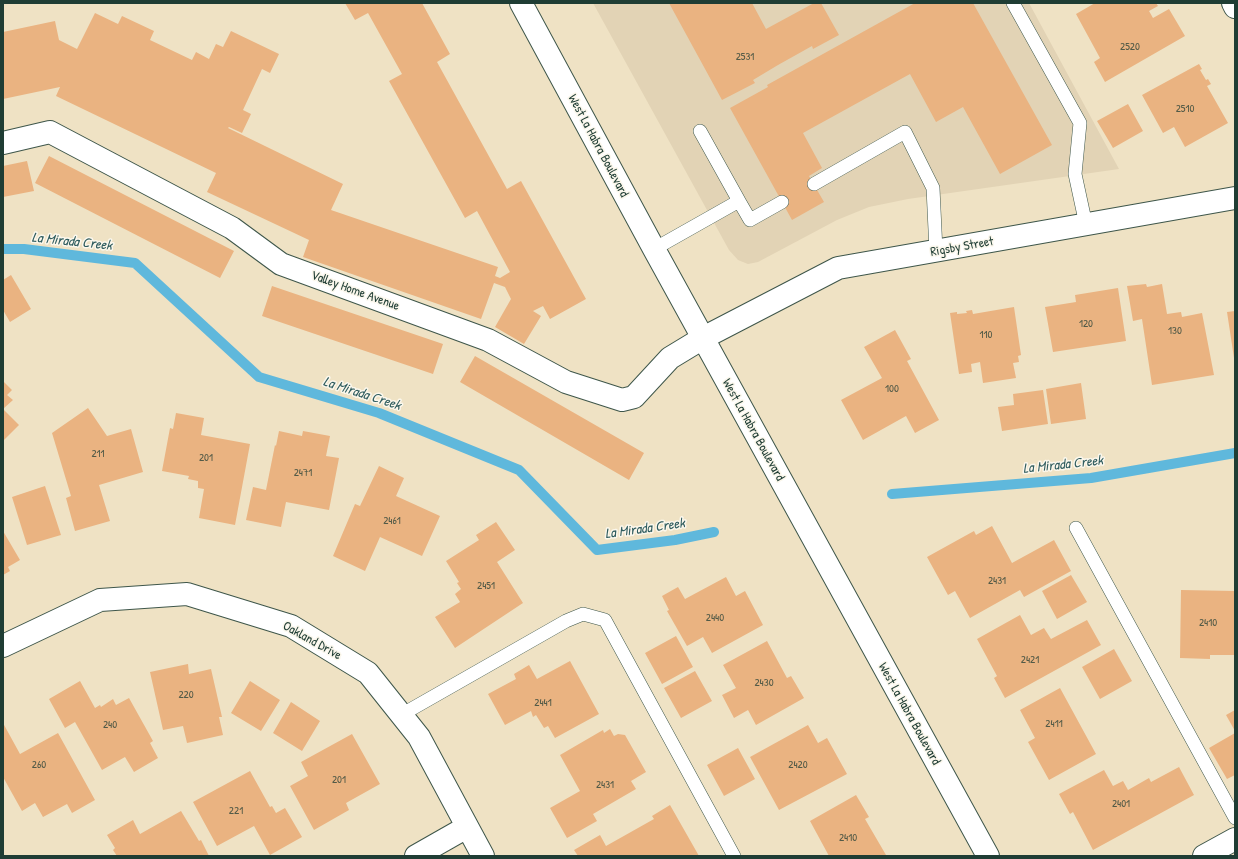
<!DOCTYPE html>
<html>
<head>
<meta charset="utf-8">
<style>
  body { margin:0 }
  #map { position:relative; width:1238px; height:859px; overflow:hidden; background:#efe2c4; font-family:"Patrick Hand",sans-serif }
  canvas { display:block }
  .frame { position:absolute; inset:0; border:4px solid #1f3d34; pointer-events:none }
</style>
</head>
<body>
<div id="map">
<canvas width="1238" height="859"></canvas>
<div class="frame"></div>
</div>
<script>
const ctx = document.querySelector('canvas').getContext('2d');
ctx.lineJoin = 'round';
function fill(path, color) { ctx.fillStyle = color; ctx.fill(path, 'evenodd'); }
const toPath = rows => new Path2D(rows.map(r => 'M' + r).join(''));
function stroke(path, color, width, dash) { ctx.strokeStyle = color; ctx.lineWidth = width; ctx.lineCap = dash ? 'butt' : 'round'; ctx.setLineDash(dash || []); ctx.stroke(path); }
function write(font, color, halo, rows, align = 'center') {
  ctx.font = font + ' "Patrick Hand",sans-serif'; ctx.lineWidth = 3; ctx.setLineDash([]); ctx.textBaseline = 'middle'; ctx.strokeStyle = halo; ctx.fillStyle = color; for (const [text, x, y, turn = 0] of rows) {
    ctx.save(); ctx.translate(x, y); ctx.rotate((+turn || 0) * Math.PI / 180); ctx.textAlign = isNaN(turn) ? turn : align; if (halo) ctx.strokeText(text, 0, 0); ctx.fillText(text, 0, 0); ctx.restore();
  }
}
const built = toPath([
  [593,3,1029,3,1119,169,908,199,869,207,837,220,758,262,748,264,738,260,729,250]
]);
const stream = toPath([
  [3,249,24,249,135,263,259,377,379,413,519,470,597,550,675,540,714,532],
  [892,494,1091,478,1235,453]
]);
const building = toPath([
  [345,3,422,3,450,54,437,62,507,189,521,181,586,299,550,319,543,306,533,311,541,316,524,344,495,327,511,299,505,287,494,283,481,319,303,257,309,240,207,192,216,173,56,96,60,87,3,99,3,32,55,21,59,40,77,49,95,13,118,24,122,16,154,31,150,40,192,60,196,52,209,59,216,44,223,47,231,31,279,54,270,73,262,69,243,110,251,114,242,133,229,127,228,128,343,184,331,210,498,267,495,276,500,278,510,272,477,211,465,218,389,81,402,74,368,13,355,20],
  [669,3,752,3,766,29,814,3,821,3,839,35,813,49,812,46,778,65,753,80,755,83,722,100],
  [915,3,973,3,1052,145,1000,174,963,107,936,122,910,74,803,133,822,168,809,176,824,202,792,220,730,108,768,87,767,85],
  [1095,3,1156,3,1158,6,1149,11,1153,18,1169,9,1185,36,1105,82,1094,62,1100,58,1076,14],
  [1199,64,1202,69,1200,70,1206,80,1208,79,1211,84,1207,86,1228,123,1185,147,1174,127,1163,133,1142,95],
  [1128,104,1143,131,1113,148,1097,121],
  [49,156,234,251,220,278,35,183],
  [27,161,34,191,3,197,3,166],
  [11,275,31,309,10,322,3,310,3,280],
  [1146,284,1147,287,1162,284,1167,314,1181,312,1182,317,1202,313,1214,375,1152,385,1142,319,1133,321,1127,286],
  [272,286,443,344,433,374,262,316],
  [1118,288,1126,341,1053,352,1045,307,1076,302,1075,295],
  [1014,307,1021,355,1018,356,1019,362,1013,363,1016,378,983,383,980,362,971,364,972,372,959,374,950,313,957,312,957,314,967,313,966,311,972,310,973,314],
  [1235,311,1235,358,1234,358,1227,312],
  [895,330,911,359,907,361,939,420,915,433,906,416,863,440,841,400,882,378,864,347],
  [475,356,644,453,629,480,460,382],
  [3,381,12,390,7,395,13,400,3,409,19,425,3,441],
  [1081,383,1086,419,1051,424,1046,389],
  [1043,390,1048,424,1002,431,998,407,1014,405,1013,394],
  [88,408,107,436,131,429,143,472,99,485,110,521,75,531,66,498,71,496,52,433],
  [176,413,204,418,201,435,250,444,235,525,199,518,204,489,198,488,198,481,188,479,189,476,162,471,170,428,173,429],
  [279,431,302,436,303,431,330,436,326,456,339,458,329,510,286,502,281,527,246,520,253,487,266,490,275,445,276,446],
  [379,466,404,478,396,496,440,516,422,556,380,537,365,571,333,556,355,504,360,506],
  [45,486,61,535,27,545,12,497],
  [496,522,515,550,497,562,523,603,455,648,435,617,460,602,455,594,461,589,457,583,459,582,446,561,479,540,476,535],
  [992,526,1012,563,1054,540,1071,571,1024,597,1020,590,970,618,955,591,948,595,927,557,974,531,976,535],
  [3,531,20,560,8,567,10,571,3,575],
  [1071,575,1087,602,1057,619,1042,591],
  [726,577,736,596,745,591,763,625,712,653,703,637,687,646,667,611,669,610,662,596,678,587,685,599],
  [1181,590,1235,591,1235,655,1210,655,1210,659,1180,658],
  [1020,615,1031,635,1044,628,1051,639,1087,620,1101,645,1005,698,994,678,997,676,977,639],
  [676,636,693,667,662,684,645,653],
  [767,641,787,678,791,676,804,698,756,725,748,710,734,718,722,695,736,688,723,665],
  [1114,649,1132,681,1100,699,1082,667],
  [570,661,599,714,555,738,548,726,544,728,536,715,533,717,531,711,505,725,488,694,516,679,514,674,529,665,537,679],
  [188,664,189,674,211,669,222,717,219,717,223,735,187,743,183,726,163,730,150,672],
  [695,671,712,701,681,718,664,688],
  [80,681,95,708,100,705,101,707,113,699,116,705,129,698,153,741,150,743,158,758,134,772,125,757,102,770,75,722,65,728,49,699],
  [250,681,280,700,261,731,231,713],
  [1060,688,1096,754,1049,780,1028,742,1035,738,1020,710],
  [291,702,320,721,302,751,273,733],
  [1235,710,1235,731,1226,715],
  [3,723,20,754,58,733,95,800,72,813,67,804,43,817,35,803,22,811,3,777],
  [808,725,818,743,827,738,847,774,779,810,750,757],
  [610,729,614,736,618,734,625,735,646,772,631,781,636,789,593,814,597,821,567,838,550,808,580,791,560,755,603,730,604,733],
  [1235,733,1235,775,1227,779,1209,748],
  [352,734,380,784,346,803,349,810,314,830,290,786,308,776,301,762],
  [738,748,755,779,724,796,707,765],
  [1179,767,1194,795,1093,850,1073,812,1070,814,1059,794,1104,770,1113,786,1123,781,1128,790,1149,778,1151,782],
  [250,771,270,807,272,806,276,813,285,808,302,837,270,855,254,826,217,846,193,802],
  [856,795,869,817,865,819,886,855,885,856,829,856,810,821],
  [670,805,699,856,578,856,574,850,600,835,606,846,654,819,652,816],
  [181,811,199,841,201,840,209,856,117,856,113,850,115,848,107,835,133,820,140,834]
]);
const lane = toPath([
  [1013,3,1080,123,1075,174,1086,225],
  [700,131,739,201],
  [814,184,905,132,933,188,936,251],
  [654,249,739,201,750,220,782,202],
  [1076,528,1235,818],
  [401,715,566,621,583,614,605,620,734,856]
]);
const street = toPath([
  [1233,3,1235,7],
  [3,143,50,132,232,228,281,264,488,340,566,382,622,400,634,397,670,358,703,338,838,268,1235,198],
  [3,646,100,600,187,594,291,626,368,673,419,737,483,856],
  [416,856,467,827],
  [1204,856,1235,839]
]);
const secondary = toPath([
  [521,3,654,249,988,856]
]);
const numberNames = [
  ["2520",1130,47],
  ["2531",745,57],
  ["2510",1185,109],
  ["120",1086,324],
  ["130",1175,331],
  ["110",986,335],
  ["100",892,389],
  ["211",98,454],
  ["201",206,458],
  ["2471",303,473],
  ["2461",392,521],
  ["2431",997,581],
  ["2451",486,586],
  ["2440",715,618],
  ["2410",1208,623],
  ["2421",1030,660],
  ["2430",764,683],
  ["220",186,695],
  ["2441",543,703],
  ["2411",1054,724],
  ["240",110,725],
  ["260",39,765],
  ["2420",798,765],
  ["201",339,780],
  ["2431",605,785],
  ["2401",1121,804],
  ["221",236,811],
  ["2410",848,838]
];
const streetNames = [
  ["West La Habra Boulevard",598,146,62],
  ["Rigsby Street",962,247,-10],
  ["Valley Home Avenue",355,291,20],
  ["West La Habra Boulevard",753,430,61],
  ["Oakland Drive",312,641,29],
  ["West La Habra Boulevard",909,714,61]
];
const waterNames = [
  ["La Mirada Creek",72,242,6],
  ["La Mirada Creek",362,394,18],
  ["La Mirada Creek",1063,465,-6],
  ["La Mirada Creek",645,529,-8]
];
fill(built, '#e2d3b5');
stroke(stream, '#5fb8dc', 10);
fill(building, '#eab381');
stroke(lane, '#3e564a', 14);
stroke(street, '#3e564a', 24);
stroke(secondary, '#3e564a', 24);
stroke(lane, '#fff', 13);
stroke(street, '#fff', 22);
stroke(secondary, '#fff', 22);
write('11px', '#525a47', null, numberNames);
write('13px', '#1f3d34', '#fbf7ec', streetNames);
write('italic 14px', '#2f5c5e', '#fbf7ec', waterNames);
</script>
</body>
</html>
